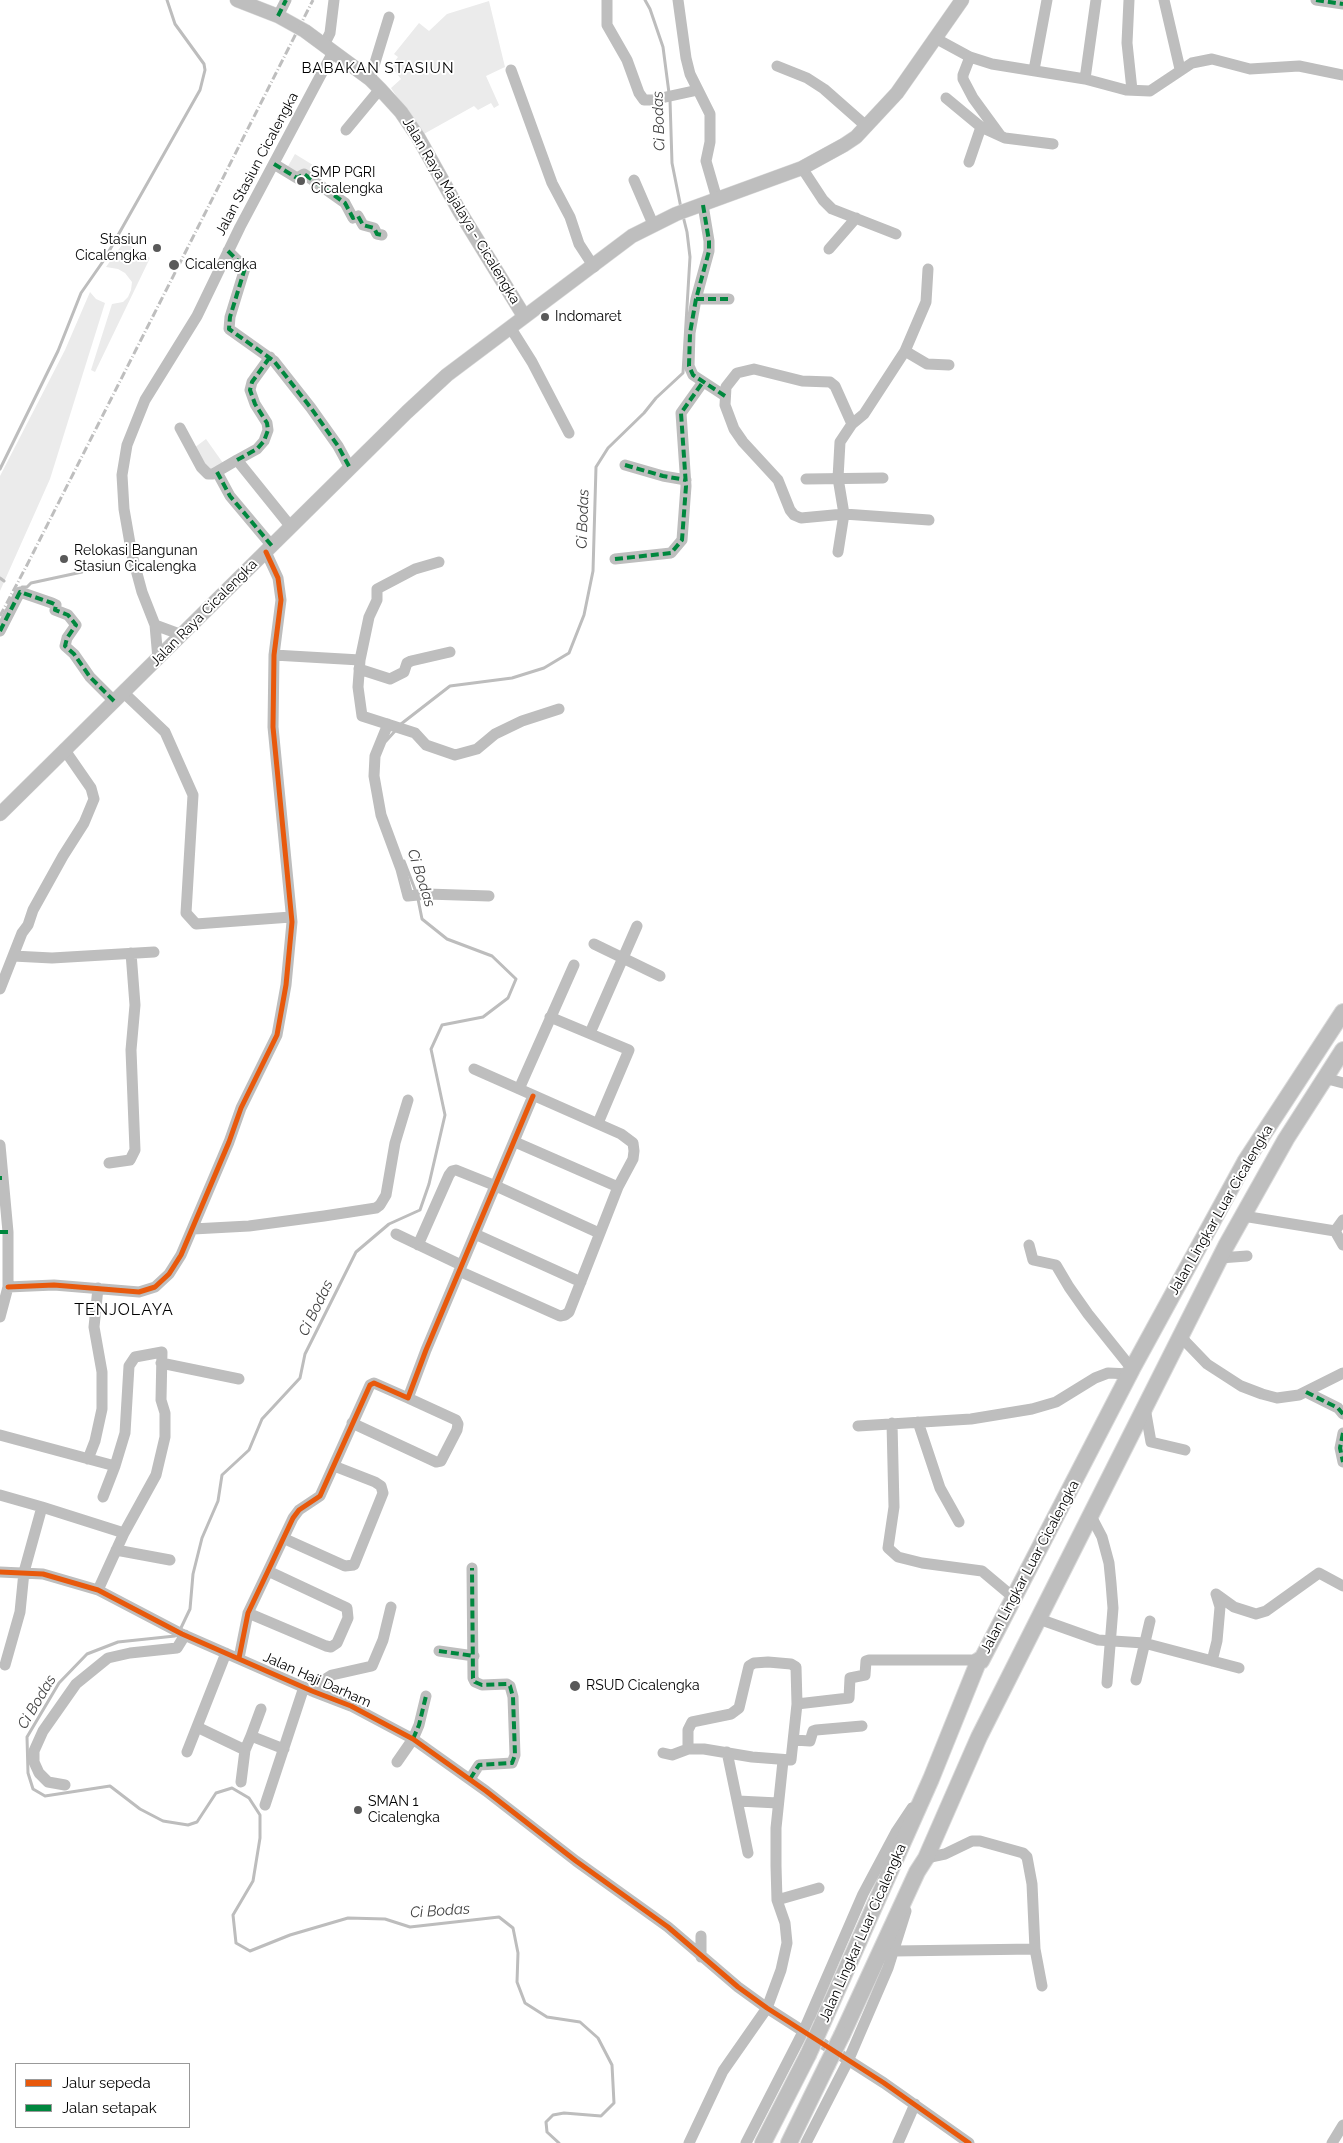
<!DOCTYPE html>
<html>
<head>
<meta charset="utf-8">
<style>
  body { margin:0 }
  #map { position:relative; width:1343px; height:2143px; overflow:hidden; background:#fff; font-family:Raleway,sans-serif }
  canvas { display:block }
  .legend { position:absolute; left:15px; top:2063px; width:175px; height:65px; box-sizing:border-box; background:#fff; border:1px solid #999; margin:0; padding:6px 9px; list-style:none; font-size:15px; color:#000 }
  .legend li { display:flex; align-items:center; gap:10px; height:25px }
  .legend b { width:25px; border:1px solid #999 }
</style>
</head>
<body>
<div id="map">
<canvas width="1343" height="2143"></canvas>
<ul class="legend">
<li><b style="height:6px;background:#e8590c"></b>Jalur sepeda</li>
<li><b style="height:6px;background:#00873e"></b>Jalan setapak</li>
</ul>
</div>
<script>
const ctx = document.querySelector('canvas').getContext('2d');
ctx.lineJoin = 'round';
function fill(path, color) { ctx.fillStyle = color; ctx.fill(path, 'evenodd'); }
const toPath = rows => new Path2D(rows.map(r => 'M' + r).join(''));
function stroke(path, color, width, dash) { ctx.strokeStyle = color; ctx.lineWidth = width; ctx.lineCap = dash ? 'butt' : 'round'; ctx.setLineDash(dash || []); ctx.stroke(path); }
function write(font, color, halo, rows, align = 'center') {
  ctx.font = font + ' Raleway,sans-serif'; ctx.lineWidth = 4; ctx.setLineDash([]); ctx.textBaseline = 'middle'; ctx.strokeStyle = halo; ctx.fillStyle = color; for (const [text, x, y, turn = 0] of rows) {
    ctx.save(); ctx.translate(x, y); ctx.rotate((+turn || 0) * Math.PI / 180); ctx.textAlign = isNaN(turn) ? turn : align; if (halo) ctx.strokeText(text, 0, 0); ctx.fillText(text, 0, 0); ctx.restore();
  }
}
const green = toPath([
  [489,1,505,67,486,76,499,105,494,108,491,103,478,110,474,106,422,135,391,88,401,79,391,66,398,57,394,54,419,23,429,31,447,14],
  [295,154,321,170,312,184,287,168],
  [124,242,150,258,95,372,91,370,112,304,123,302,128,297,131,290,132,282,125,273,118,269,106,267],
  [90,292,96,299,105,303,50,479,0,591,0,476,65,350],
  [206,439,223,463,211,472,194,448]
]);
const stream = toPath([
  [645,0,650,9,663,47,669,93],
  [670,100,672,163,681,208],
  [0,469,58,351,81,293,104,260,200,90,205,70,204,64,175,24,167,0],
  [0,578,4,581],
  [22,587,27,587,31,583,82,572],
  [401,724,450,686,512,678,544,668,569,653,584,615,593,571,596,467,608,448,644,413,656,398,683,373,690,257,687,232,683,216],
  [386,741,395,731],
  [404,861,416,892],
  [418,899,422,919,447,939,492,956,516,979,508,998,483,1017,442,1025,431,1049,445,1115,429,1184,420,1210,389,1224,356,1252,305,1354,300,1378,262,1419,249,1450,222,1475,218,1501,202,1538,193,1574,190,1609,179,1632,175,1636,118,1642,87,1654,59,1683,27,1737,28,1773,33,1789,45,1796,110,1786,140,1809,163,1821,188,1825,197,1822,216,1793,232,1788,249,1798,260,1815,260,1838,253,1881,233,1915,236,1943,250,1951,290,1935,348,1918,385,1919,410,1927,499,1917,513,1928,518,1953,517,1982,525,2003,547,2017,580,2022,598,2038,612,2065,614,2103,601,2116,564,2113,553,2115,546,2122,547,2132,559,2143]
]);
const minor = toPath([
  [607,0,607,25,627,60,639,93,644,100,652,100,698,90],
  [678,0,686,58,690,74,710,114,710,142,706,161,717,199],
  [1129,0,1127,43,1132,90],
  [1164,0,1180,69],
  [1316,0,1343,4],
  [278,16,286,0],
  [935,38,970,57,992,64,1085,79,1126,90,1150,91,1192,63,1212,59,1250,69,1299,66,1343,75],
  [324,45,330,33,334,0],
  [970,57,963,75,963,79,973,98,1000,135],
  [777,66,807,78,824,89,866,126],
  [511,70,552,183,570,217,579,244,594,267],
  [1034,70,1047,0],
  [370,79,389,17],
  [1085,79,1096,0],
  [946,98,981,127,1005,138,1053,144],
  [346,130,380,89],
  [969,162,981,127],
  [274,164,297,178,304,174,345,203,353,218,358,216,363,225,374,228,377,234,382,235],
  [802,168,823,200,832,209,896,234],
  [634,180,653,224],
  [703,205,709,241,709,251,696,299,690,333,689,366,693,375,725,396],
  [829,249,856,218],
  [228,251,245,268,230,317,229,329,274,361,311,408,338,446,350,468],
  [928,269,926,302,905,351,864,414,852,424,840,442,838,478,844,514,929,520],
  [696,299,729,299],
  [510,327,532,362,569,433],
  [905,351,927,364,949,365],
  [180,428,201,467,208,474,213,474,237,460,291,527],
  [237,460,257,449,264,441,268,430,267,423,255,404,250,390,252,382,270,357],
  [625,465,663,476,686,480],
  [217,472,230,496,272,546],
  [806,479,883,478],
  [838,552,844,514,801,518,794,515,790,510,778,480,743,442,734,429,725,405,726,387,737,373,754,369,802,381,830,382,835,386,852,424],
  [615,559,671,553,682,540,686,486,681,413,703,382],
  [439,562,415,569,377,589,377,600,369,617,360,660,358,687,362,716,415,733,426,745,455,755,477,749,495,734,522,721,559,709],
  [155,625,182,635],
  [0,631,20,592,52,603,56,605,55,610,68,615,76,625,67,638,65,646,74,654,90,677,115,702],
  [274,655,360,660],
  [158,659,155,625,142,592,132,555,124,509,122,475,127,445,145,400,197,316,240,227,333,52],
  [359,669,390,679,404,672,407,663,411,661,450,652],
  [124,693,165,732,193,795,186,913,196,924,291,917],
  [388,724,375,756,374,776,381,815,401,869,408,896,427,894,489,896],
  [594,944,660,976],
  [13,956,52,958,154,952],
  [0,989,22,933,28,925,33,910,63,856,84,823,94,799,91,788,64,749],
  [550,1017,629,1050,598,1123],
  [590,1033,637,926],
  [1324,1078,1343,1083],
  [519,1089,574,965],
  [515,1142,618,1187],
  [0,1145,8,1232,8,1287,0,1317],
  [109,1163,130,1160,135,1150,131,1050,135,1005,131,953],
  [1243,1216,1335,1231],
  [193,1229,249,1226,324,1216,376,1208,380,1205,386,1195,395,1143,408,1100],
  [1335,1231,1343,1245],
  [1335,1231,1343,1220],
  [396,1234,461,1265],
  [475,1234,581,1282],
  [418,1245,449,1175,452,1171,456,1170,496,1186,599,1233],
  [1029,1245,1033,1260,1056,1265,1069,1287,1088,1314,1132,1369],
  [1220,1258,1247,1256],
  [459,1271,560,1316,565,1315,569,1312,618,1187,633,1159,634,1151,633,1143,621,1134,474,1069],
  [8,1287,54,1285,139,1292,155,1287,169,1274,181,1255,229,1142,241,1108,277,1035,286,985,292,922,273,727,274,655,281,600,278,578,266,552],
  [1181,1337,1207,1364,1241,1386,1262,1394,1277,1398,1299,1395,1343,1373],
  [161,1363,239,1379],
  [1306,1392,1338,1408,1343,1414],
  [1145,1408,1151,1442,1185,1450],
  [918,1422,940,1488,959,1522],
  [352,1423,436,1462,441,1461,457,1430,458,1424,456,1420,408,1398],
  [892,1423,894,1507,888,1548,898,1557,922,1563,982,1571,1013,1597],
  [858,1426,971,1419,1032,1409,1056,1402,1095,1378,1108,1373,1130,1374],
  [1343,1433,1340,1448,1343,1462],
  [0,1435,115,1466],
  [88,1459,95,1441,102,1409,102,1372,94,1327,98,1288],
  [0,1495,42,1507,124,1533],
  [1091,1516,1102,1537,1109,1563,1111,1583,1113,1608,1107,1683],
  [285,1539,345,1566,354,1565,383,1493,381,1486,375,1482,334,1466],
  [116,1550,170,1560],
  [0,1572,43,1574,98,1590,182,1634,312,1691,351,1706,413,1739,486,1791,576,1861,668,1927,738,1987,767,2008,884,2083,969,2143],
  [98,1590,124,1533,156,1475,165,1437,165,1413,161,1400,162,1352,135,1357,129,1366,125,1433,115,1466,103,1497],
  [1216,1594,1234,1607,1256,1614,1266,1611,1319,1573,1343,1586],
  [248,1613,326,1646,331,1647,337,1643,348,1618,347,1608,268,1571],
  [1039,1619,1098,1640,1144,1643,1239,1668],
  [439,1651,474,1656],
  [239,1658,248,1613,268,1571,293,1518,299,1510,320,1496,370,1385,374,1383,408,1398,426,1350,533,1096],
  [1212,1661,1217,1641,1220,1607,1216,1594],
  [5,1665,20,1612,24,1572,42,1507],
  [1136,1680,1150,1621],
  [312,1691,321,1682,332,1675,372,1666,383,1640,391,1607],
  [797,1704,849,1698,850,1678,865,1675,866,1661,869,1660,979,1660],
  [197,1727,245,1750],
  [251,1736,261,1709],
  [794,1740,810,1741,813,1731,816,1730,862,1726],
  [187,1752,226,1653],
  [727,1752,748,1853],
  [663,1753,672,1755,688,1749,704,1749,752,1757,791,1760,797,1704,796,1667,791,1664,768,1662,754,1663,749,1666,739,1708,731,1714,692,1722,688,1730,688,1749],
  [397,1762,413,1739,419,1725,426,1696],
  [470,1779,479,1765,512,1763,515,1755,513,1697,510,1686,507,1684,482,1685,475,1682,473,1678,472,1568],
  [241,1782,245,1750,251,1736,284,1749],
  [65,1785,48,1782,39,1773,34,1762,34,1751,43,1731,76,1684,108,1658,130,1653,177,1648,185,1635],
  [738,1801,778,1803],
  [265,1805,304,1687],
  [926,1858,945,1854,972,1841,980,1841,1023,1853,1027,1857,1032,1884,1035,1949,1042,1986],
  [777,1900,819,1888],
  [894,1951,1035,1949],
  [701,1957,701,1936],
  [689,2143,723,2071,767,2008,781,1970,787,1943,785,1923,777,1900,776,1866,776,1828,783,1761],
  [746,2143,804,2030,863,1894,896,1832,912,1808],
  [806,2143,848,2061,888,1968,906,1911],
  [898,2143,915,2104],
  [1332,2143,1343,2125]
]);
const major = toPath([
  [237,0,278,16,305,31,370,79,380,89,401,112,418,137,460,212,524,316],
  [0,814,407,412,447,375,632,236,676,214,802,168,844,145,856,137,897,93,962,0]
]);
const highway = toPath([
  [822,2024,931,1779,979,1660,981,1661,1132,1369,1245,1162,1343,1012],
  [842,2035,917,1872,926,1858,979,1737,1226,1246,1286,1139,1343,1050],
  [763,2143,808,2055],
  [789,2143,827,2065]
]);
const rail = toPath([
  [0,616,27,565,313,0]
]);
const highwayBridge = toPath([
  [808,2055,822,2024],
  [827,2065,842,2035]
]);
const quiet = toPath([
  [1316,0,1343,4],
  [278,16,286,0],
  [274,164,297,178,304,174,345,203,353,218,358,216,363,225,374,228,377,234,382,235],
  [703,205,709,241,709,251,696,299,690,333,689,366,693,375,725,396],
  [228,251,245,268,230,317,229,329,274,361,311,408,338,446,350,468],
  [696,299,729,299],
  [237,460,257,449,264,441,268,430,267,423,255,404,250,390,252,382,270,357],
  [625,465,663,476,686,480],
  [217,472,230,496,272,546],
  [615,559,671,553,682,540,686,486,681,413,703,382],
  [0,631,20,592,52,603,56,605,55,610,68,615,76,625,67,638,65,646,74,654,90,677,115,702],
  [0,1178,2,1178],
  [0,1232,8,1232],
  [1306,1392,1338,1408,1343,1414],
  [1343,1433,1340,1448,1343,1462],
  [439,1651,474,1656],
  [413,1739,419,1725,426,1696],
  [470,1779,479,1765,512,1763,515,1755,513,1697,510,1686,507,1684,482,1685,475,1682,473,1678,472,1568]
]);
const cycleway = toPath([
  [8,1287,54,1285,139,1292,155,1287,169,1274,181,1255,229,1142,241,1108,277,1035,286,985,292,922,273,727,274,655,281,600,278,578,266,552],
  [0,1572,43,1574,98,1590,182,1634,312,1691,351,1706,413,1739,486,1791,576,1861,668,1927,738,1987,767,2008,884,2083,969,2143],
  [239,1658,248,1613,268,1571,293,1518,299,1510,320,1496,370,1385,374,1383,408,1398,426,1350,533,1096]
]);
const markers = [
  [301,181,5,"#595959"],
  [157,248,5,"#595959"],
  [174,265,6,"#595959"],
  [545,317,5,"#595959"],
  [64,559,5,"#595959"],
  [575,1686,6,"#595959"],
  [358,1810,5,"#595959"]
];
const streetNames = [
  ["Jalan Stasiun Cicalengka",257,164,-62],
  ["Jalan Raya Majalaya - Cicalengka",461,211,59],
  ["Jalan Raya Cicalengka",204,613,-45],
  ["Jalan Lingkar Luar Cicalengka",1221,1210,-60],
  ["Jalan Lingkar Luar Cicalengka",1030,1567,-62],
  ["Jalan Haji Darham",317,1680,24],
  ["Jalan Lingkar Luar Cicalengka",863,1933,-66]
];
const poiNames = [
  ["SMP PGRI",311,173],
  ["Cicalengka",311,189],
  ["Stasiun",147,240,"right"],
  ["Cicalengka",147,256,"right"],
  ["Cicalengka",185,265],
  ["Indomaret",555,317],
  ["Relokasi Bangunan",74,551],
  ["Stasiun Cicalengka",74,567],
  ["RSUD Cicalengka",586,1686],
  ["SMAN 1",368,1802],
  ["Cicalengka",368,1818]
];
const neighbourhoodNames = [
  ["BABAKAN STASIUN",378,68]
];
const waterNames = [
  ["Ci Bodas",659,121,-92],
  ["Ci Bodas",583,519,-88],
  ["Ci Bodas",421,878,72],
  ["Ci Bodas",316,1308,-64],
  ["Ci Bodas",37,1702,-59],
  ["Ci Bodas",440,1911,-4]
];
const quarterNames = [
  ["TENJOLAYA",124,1310]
];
fill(green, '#ebebeb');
stroke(stream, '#bdbdbd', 3);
stroke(major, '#dbdbdb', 15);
stroke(highway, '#dbdbdb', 18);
stroke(minor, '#bebebe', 11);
stroke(major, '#bebebe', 14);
stroke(highway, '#bebebe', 16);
stroke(rail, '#bebebe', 3, [8, 2.5, 1, 2.5]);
stroke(highwayBridge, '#dbdbdb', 18, []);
stroke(highwayBridge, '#bebebe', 16);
stroke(quiet, '#00873e', 4, [8, 4]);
stroke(cycleway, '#e8590c', 5);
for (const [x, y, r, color] of markers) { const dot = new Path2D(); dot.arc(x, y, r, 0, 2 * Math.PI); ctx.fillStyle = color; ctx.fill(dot); stroke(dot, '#fff', 2); }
write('14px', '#000', '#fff', streetNames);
write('14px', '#000', '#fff', poiNames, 'left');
ctx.letterSpacing = '1px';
write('15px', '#000', '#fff', neighbourhoodNames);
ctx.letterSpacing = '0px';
write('italic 15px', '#424242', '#fff', waterNames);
ctx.letterSpacing = '1px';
write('16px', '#000', '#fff', quarterNames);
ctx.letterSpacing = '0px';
</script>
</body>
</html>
